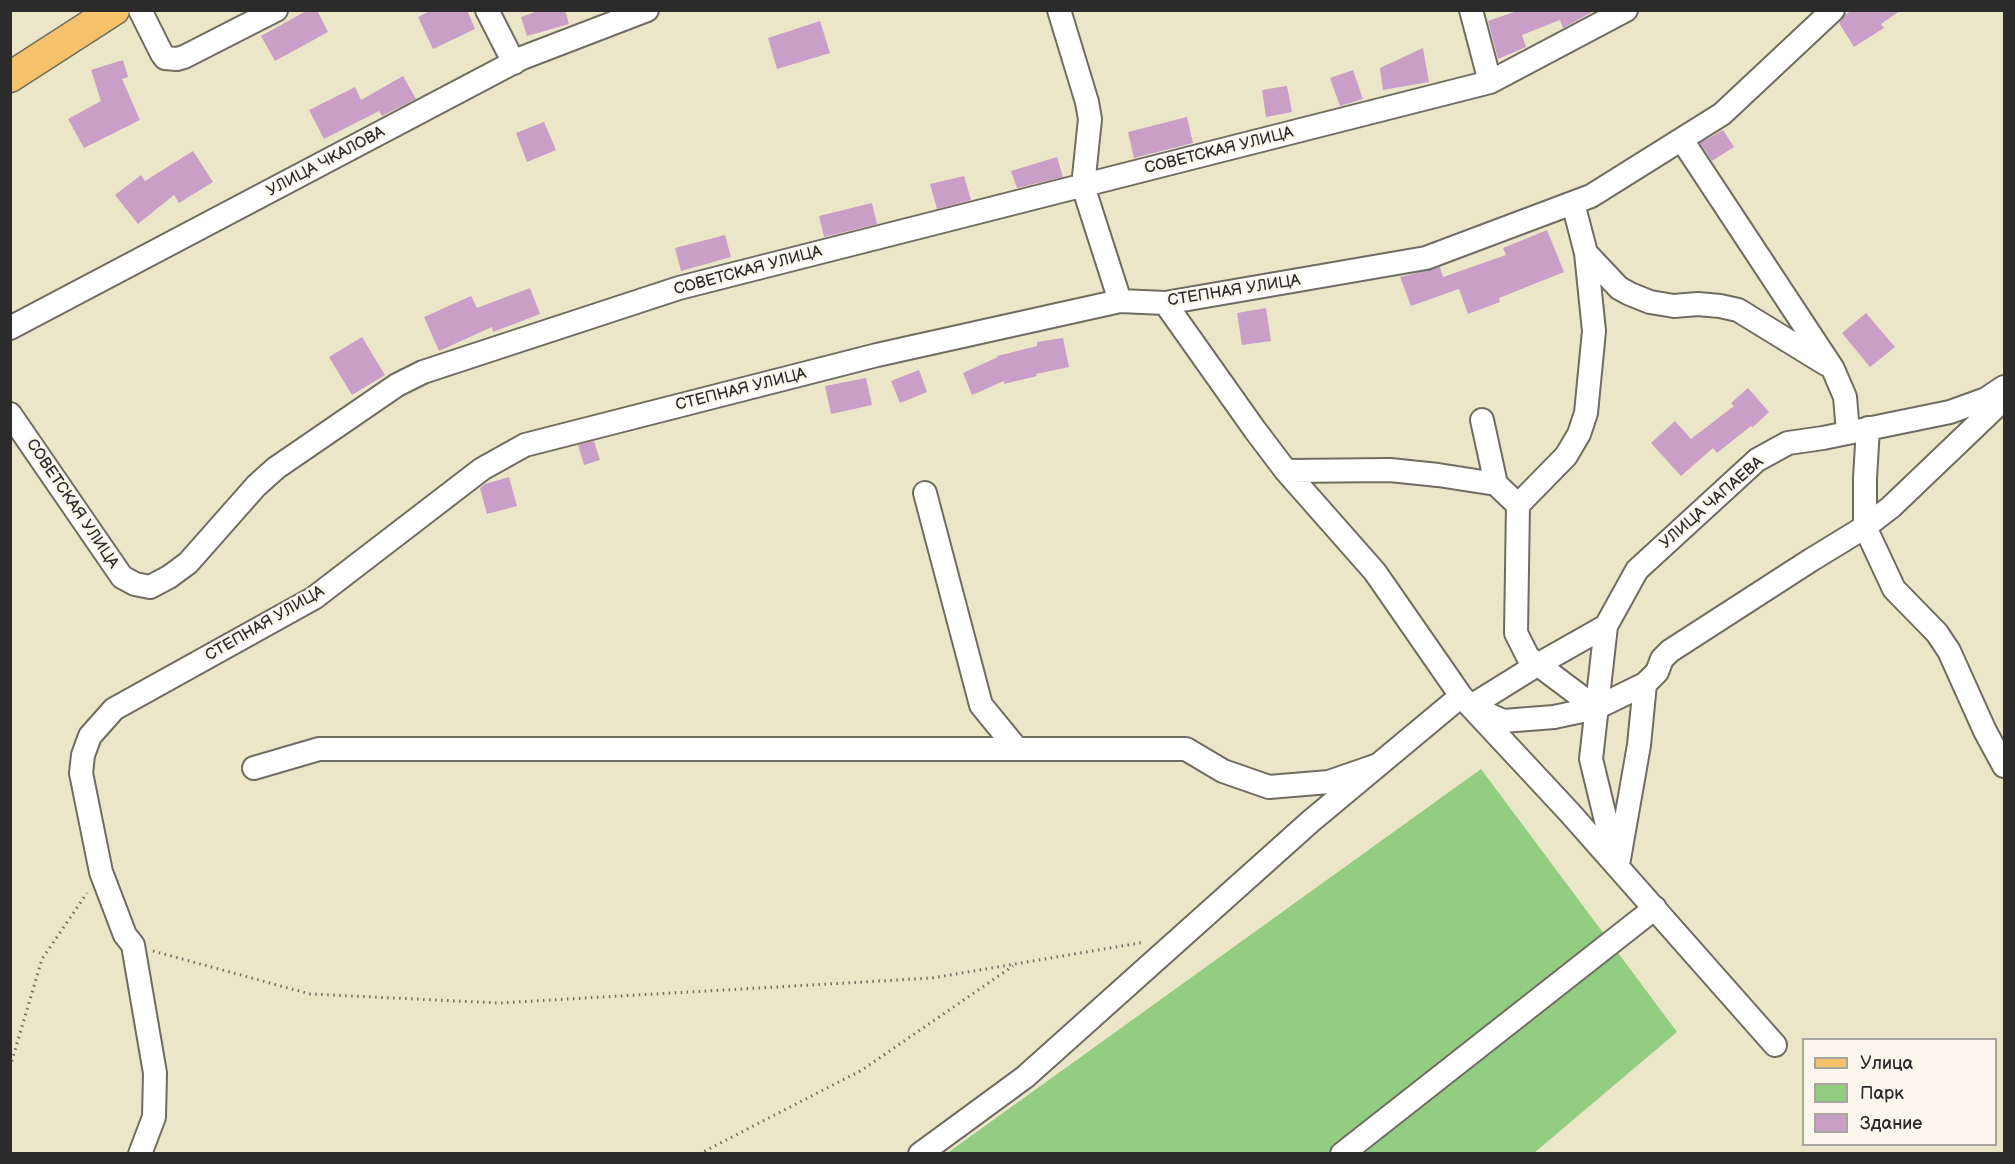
<!DOCTYPE html>
<html>
<head>
<meta charset="utf-8">
<style>
  body { margin:0 }
  #map { position:relative; width:2015px; height:1164px; overflow:hidden; background:#ece6c9; font-family:"Balsamiq Sans",sans-serif }
  canvas { display:block }
  .frame { position:absolute; inset:0; border:12px solid #2b2b2b; pointer-events:none }
  .legend { position:absolute; left:1802px; top:1038px; width:195px; height:108px; box-sizing:border-box; background:#fbf7ec; border:2px solid #a8a59f; margin:0; padding:8px 10px; list-style:none; font-size:18px; color:#2b2b2b }
  .legend li { display:flex; align-items:center; gap:12px; height:30px }
  .legend b { width:30px; border:2px solid #a8a59f }
</style>
</head>
<body>
<div id="map">
<canvas width="2015" height="1164"></canvas>
<div class="frame"></div>
<ul class="legend">
<li><b style="height:8px;background:#f5c16b"></b>Улица</li>
<li><b style="height:16px;background:#92cd82"></b>Парк</li>
<li><b style="height:16px;background:#c99fc7"></b>Здание</li>
</ul>
</div>
<script>
const ctx = document.querySelector('canvas').getContext('2d');
ctx.lineJoin = 'round';
function fill(path, color) { ctx.fillStyle = color; ctx.fill(path, 'evenodd'); }
const toPath = rows => new Path2D(rows.map(r => 'M' + r).join(''));
function stroke(path, color, width, dash) { ctx.strokeStyle = color; ctx.lineWidth = width; ctx.lineCap = dash ? 'butt' : 'round'; ctx.setLineDash(dash || []); ctx.stroke(path); }
function write(font, color, halo, rows, align = 'center') {
  ctx.font = font + ' "Balsamiq Sans",sans-serif'; ctx.lineWidth = 5; ctx.setLineDash([]); ctx.textBaseline = 'middle'; ctx.strokeStyle = halo; ctx.fillStyle = color; for (const [text, x, y, turn = 0] of rows) {
    ctx.save(); ctx.translate(x, y); ctx.rotate((+turn || 0) * Math.PI / 180); ctx.textAlign = isNaN(turn) ? turn : align; if (halo) ctx.strokeText(text, 0, 0); ctx.fillText(text, 0, 0); ctx.restore();
  }
}
const green = toPath([
  [1481,769,1677,1032,1534,1153,946,1154]
]);
const building = toPath([
  [308,10,317,10,328,32,275,61,261,36],
  [431,10,467,10,475,29,433,49,418,17],
  [541,10,565,10,569,24,527,36,521,17],
  [1520,10,1596,10,1563,28,1560,20,1522,35,1526,47,1498,59,1488,21],
  [1852,10,1901,10,1881,24,1884,28,1854,47,1839,23,1845,15],
  [820,21,830,53,777,69,768,38],
  [1423,48,1429,82,1383,90,1380,68],
  [123,60,128,77,122,79,140,120,84,148,68,119,101,101,91,70],
  [1353,70,1363,99,1340,106,1330,78],
  [403,76,416,99,382,116,379,111,324,139,309,110,355,87,361,100],
  [1287,86,1292,112,1266,117,1262,90],
  [1187,117,1193,143,1134,158,1128,132],
  [544,122,556,150,527,162,516,133],
  [1723,130,1734,147,1712,161,1700,143],
  [193,151,213,182,179,203,174,195,138,224,115,195,141,175,145,181],
  [1057,157,1063,177,1017,188,1011,171],
  [964,176,971,200,937,209,930,184],
  [872,203,877,224,824,237,819,216],
  [1547,230,1564,272,1499,298,1500,302,1468,314,1459,289,1411,306,1400,277,1440,267,1443,277,1506,255,1503,248],
  [725,235,731,257,681,271,675,248],
  [530,288,540,314,493,332,492,327,439,351,424,317,471,296,477,308],
  [1266,308,1271,341,1242,345,1237,313],
  [1866,313,1895,347,1870,367,1842,333],
  [362,337,385,375,352,395,329,357],
  [1063,338,1069,367,1036,374,1037,376,1004,384,1004,381,972,395,963,373,998,357,997,356,1037,346,1037,342],
  [919,370,927,392,900,403,891,381],
  [866,378,872,405,831,414,825,386],
  [1748,388,1769,412,1753,427,1751,426,1717,453,1713,448,1681,476,1651,443,1675,421,1691,439,1734,406,1731,403],
  [594,441,600,460,584,465,578,445],
  [509,477,517,506,487,514,480,488,485,484]
]);
const path = toPath([
  [153,951,310,994,499,1003,932,978,1145,942],
  [10,1067,42,959,87,893],
  [699,1154,862,1070,1013,966]
]);
const minor = toPath([
  [140,10,162,54,165,58,177,59,184,57,276,10],
  [487,10,514,63],
  [1059,10,1087,102,1090,119,1083,186,1120,301],
  [1471,10,1490,82],
  [1682,140,1833,369,1845,397,1848,432],
  [1586,253,1619,288,1630,294,1650,302,1674,306,1698,304,1720,306,1738,310,1826,364],
  [1165,303,1255,430,1286,471,1375,572,1461,696,1570,813,1775,1045],
  [10,328,522,58,647,10],
  [10,414,122,577,135,584,150,587,169,577,188,563,256,486,276,468,397,385,423,372,679,288,1490,82,1626,10],
  [1482,420,1496,484,1518,505,1516,633,1528,657,1596,708,1645,684,1657,672,1662,659,1670,651,1811,560,1865,527,1891,507,2004,399],
  [1868,428,1865,478,1865,527,1894,589,1937,633,1949,651,1985,731,2004,766],
  [1286,471,1390,470,1438,475,1496,484],
  [925,493,981,705,1017,749],
  [1518,505,1566,456,1579,434,1586,413,1594,331,1586,253,1573,203],
  [1606,626,1591,759,1616,862],
  [1471,706,1537,665,1606,626,1637,570,1757,460,1788,443,1823,438,1950,412,1986,399,2004,387],
  [1477,709,1503,721,1554,717,1596,708],
  [254,768,319,749,1186,749,1223,771,1269,787,1329,782,1378,765],
  [1619,859,1639,745,1645,684],
  [140,1154,154,1117,155,1073,133,945,125,935,101,872,81,773,83,755,90,736,114,709,314,598,482,469,525,445,877,355,1120,301,1165,303,1426,258,1591,196,1722,114,1833,10],
  [920,1154,1025,1077,1311,821,1461,696],
  [1342,1154,1655,908]
]);
const major = toPath([
  [10,77,114,10]
]);
const streetNames = [
  ["СОВЕТСКАЯ УЛИЦА",1219,151,-14],
  ["УЛИЦА ЧКАЛОВА",326,162,-28],
  ["СОВЕТСКАЯ УЛИЦА",748,271,-15],
  ["СТЕПНАЯ УЛИЦА",1234,291,-9],
  ["СТЕПНАЯ УЛИЦА",741,390,-14],
  ["УЛИЦА ЧАПАЕВА",1712,503,-41],
  ["СОВЕТСКАЯ УЛИЦА",72,504,56],
  ["СТЕПНАЯ УЛИЦА",265,624,-30]
];
fill(green, '#92cd82');
fill(building, '#c99fc7');
stroke(minor, '#6f6c62', 26);
stroke(major, '#6f6c62', 33);
stroke(path, '#6f6c62', 3, [1.5, 4.5]);
stroke(minor, '#fff', 22);
stroke(major, '#f5c16b', 30);
write('16px', '#2b2b2b', '#fbf7ec', streetNames);
</script>
</body>
</html>
